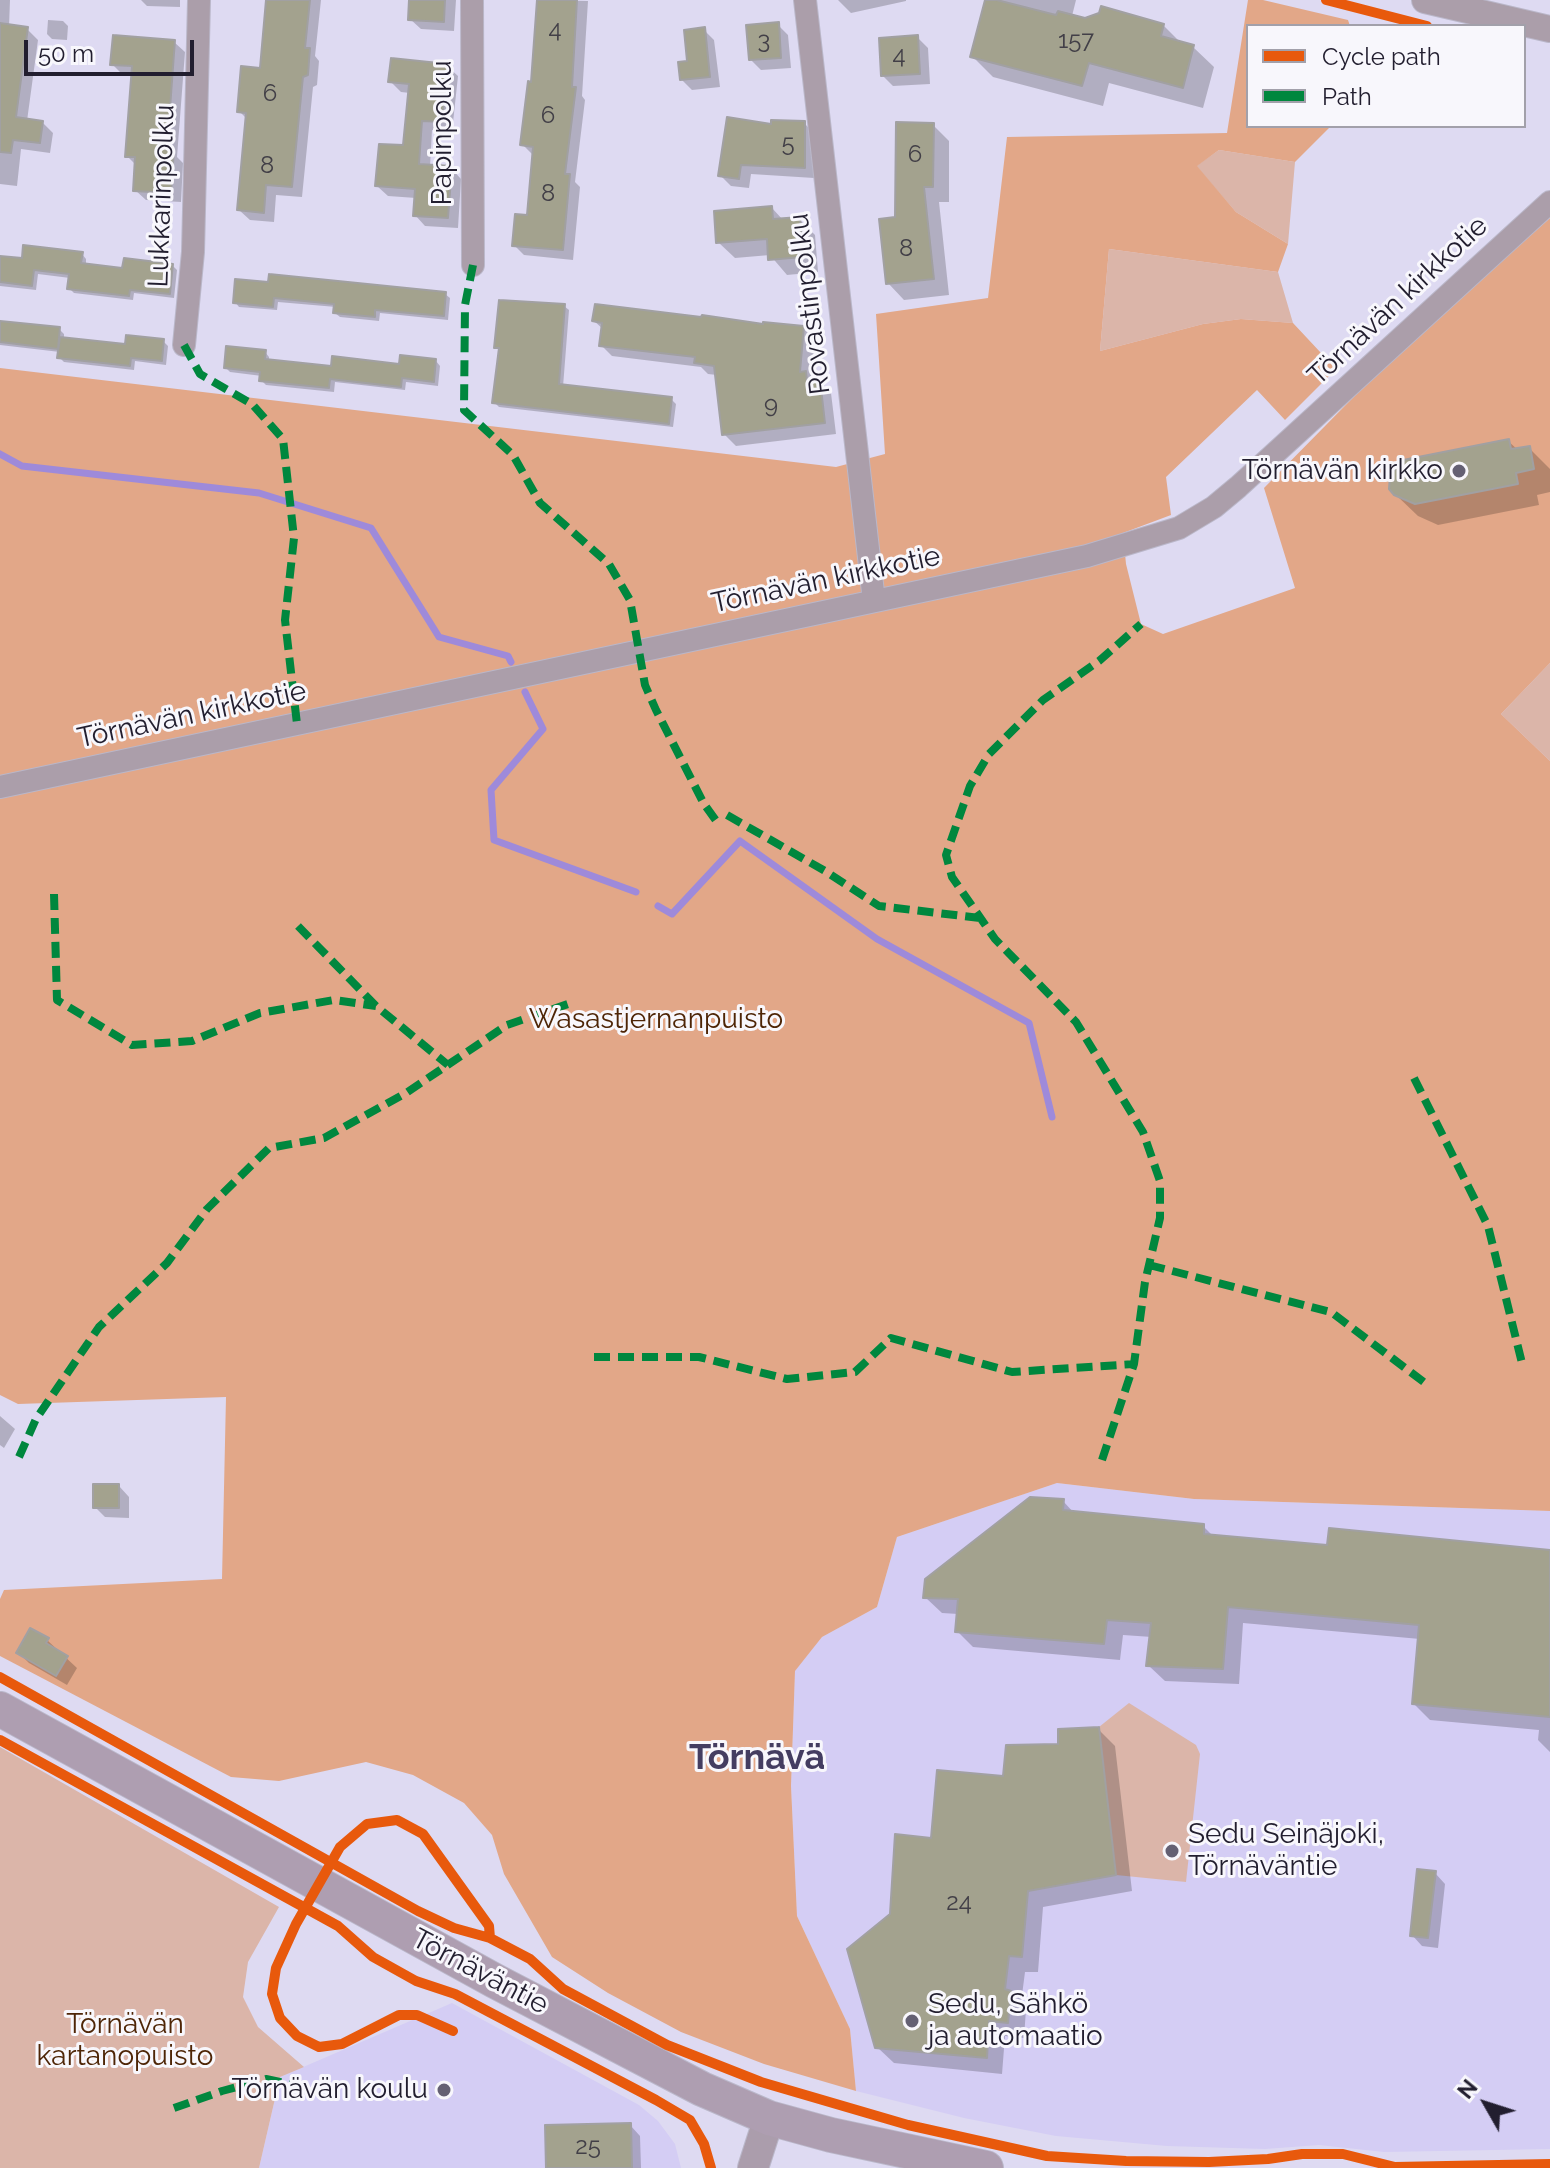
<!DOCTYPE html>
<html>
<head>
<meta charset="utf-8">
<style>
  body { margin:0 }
  #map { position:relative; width:1550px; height:2168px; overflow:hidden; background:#dedaf2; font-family:Raleway,sans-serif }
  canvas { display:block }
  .legend { position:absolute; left:1246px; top:24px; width:280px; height:104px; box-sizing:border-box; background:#f8f7fc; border:2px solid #a2a0aa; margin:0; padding:10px 14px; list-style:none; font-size:24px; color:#221e2f }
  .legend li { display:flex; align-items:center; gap:16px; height:40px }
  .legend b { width:40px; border:2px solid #a2a0aa }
  .north { position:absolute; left:1446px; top:2064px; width:80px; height:80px; -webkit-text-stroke:6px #f8f7fc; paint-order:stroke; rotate:309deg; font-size:22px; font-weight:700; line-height:32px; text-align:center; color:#221e2f }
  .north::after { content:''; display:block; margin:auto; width:28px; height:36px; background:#221e2f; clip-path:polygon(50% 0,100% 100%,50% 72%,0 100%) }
  .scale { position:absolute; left:24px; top:40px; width:170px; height:36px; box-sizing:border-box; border:4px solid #221e2f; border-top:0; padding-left:10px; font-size:24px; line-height:28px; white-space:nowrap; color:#221e2f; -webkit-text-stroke:6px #f8f7fc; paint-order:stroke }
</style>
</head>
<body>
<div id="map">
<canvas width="1550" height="2168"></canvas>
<ul class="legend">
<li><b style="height:10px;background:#e8590c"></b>Cycle path</li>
<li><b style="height:10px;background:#00873e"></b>Path</li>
</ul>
<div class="north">N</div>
<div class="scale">50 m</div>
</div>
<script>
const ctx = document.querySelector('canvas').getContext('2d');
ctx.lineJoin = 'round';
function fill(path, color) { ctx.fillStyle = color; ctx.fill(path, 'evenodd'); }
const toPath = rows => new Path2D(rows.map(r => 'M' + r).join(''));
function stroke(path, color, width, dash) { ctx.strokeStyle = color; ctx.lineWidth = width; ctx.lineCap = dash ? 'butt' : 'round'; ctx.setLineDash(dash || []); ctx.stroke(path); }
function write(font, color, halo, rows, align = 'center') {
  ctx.font = font + ' Raleway,sans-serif'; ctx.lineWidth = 6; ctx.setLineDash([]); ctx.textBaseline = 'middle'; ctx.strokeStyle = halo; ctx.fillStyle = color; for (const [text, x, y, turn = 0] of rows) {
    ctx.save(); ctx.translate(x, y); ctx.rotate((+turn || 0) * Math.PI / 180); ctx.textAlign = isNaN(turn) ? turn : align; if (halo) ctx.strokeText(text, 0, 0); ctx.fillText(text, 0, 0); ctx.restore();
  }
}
const built = toPath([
  [1057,1483,1194,1499,1550,1511,1550,2149,1384,2152,1319,2145,1265,2149,1167,2146,1056,2136,964,2118,856,2091,850,2029,797,1916,791,1786,795,1670,822,1637,877,1607,897,1537],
  [452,2003,639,2105,658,2121,675,2144,681,2168,259,2168,280,2077]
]);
const green = toPath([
  [1219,150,1295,162,1288,244,1236,212,1196,166],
  [1109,249,1278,272,1293,323,1241,319,1203,324,1100,351],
  [1550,663,1550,761,1501,714],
  [1129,1703,1196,1745,1200,1754,1186,1882,1116,1875,1099,1727],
  [0,1747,279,1907,248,1962,243,1997,258,2027,304,2067,280,2077,259,2168,0,2168]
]);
const forest = toPath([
  [1248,0,1263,0,1348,20,1350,26,1248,26,1248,126,1331,126,1295,162,1219,150,1197,166,1236,212,1288,244,1278,272,1109,249,1100,351,1203,324,1241,319,1293,323,1336,369,1285,420,1257,390,1166,477,1171,515,1123,533,1126,564,1141,624,1163,634,1295,588,1264,488,1389,361,1550,218,1550,663,1501,714,1550,761,1550,1511,1194,1499,1057,1483,897,1537,877,1607,822,1637,795,1671,791,1786,797,1916,850,2029,856,2091,764,2064,681,2032,608,1993,552,1957,504,1874,492,1835,464,1803,413,1775,366,1762,279,1781,231,1777,0,1656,0,1599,4,1590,222,1579,226,1397,18,1404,0,1395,0,368,836,467,885,454,876,314,988,298,1007,137,1227,133]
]);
const shadow = toPath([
  [0,0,10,0,9,27,27,29,38,40,27,121,42,122,53,133,50,153,21,149,17,186,0,184],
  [141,0,180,0,180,7,147,6],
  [269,0,321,0,315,56,319,61,317,85,313,87,302,197,276,195,274,222,250,220,239,210,247,119,239,111,262,70],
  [411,0,456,0,454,31,421,29,410,19],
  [539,0,588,1,582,96,585,100,575,182,580,187,573,260,524,255,514,245,528,217,533,155,522,144,533,84],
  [838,0,906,0,906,1,851,13],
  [987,0,1076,0,1072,16,1085,20,1163,25,1182,44,1193,47,1214,67,1203,108,1109,83,1103,106,993,77,972,56],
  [48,20,63,21,68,26,67,40,52,39,47,34],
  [778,25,788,35,791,68,761,70,751,60],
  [704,30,714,40,720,87,692,90,682,80],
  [917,37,928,48,930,84,893,86,883,76],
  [174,42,185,52,177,157,183,163,181,202,146,200,135,190,136,165,127,156,133,75,123,75,112,64],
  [447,66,458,76,452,132,432,130,430,167,451,168,461,179,458,228,425,226,415,215,416,198,388,196,377,186,405,148,410,93,401,92,390,81],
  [804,123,815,134,814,178,751,174,749,188,731,186,720,175,773,126],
  [933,125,949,141,949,202,939,202,949,295,904,300,888,283,897,219],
  [772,208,783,220,799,219,815,235,818,272,787,275,770,255,735,258,718,242],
  [82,254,86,259,86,266,124,270,172,265,177,270,174,298,134,293,133,300,74,293,69,288,70,278,38,274,36,290,0,286,0,258,24,260],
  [237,281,445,294,450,298,448,320,380,313,379,321,340,317,335,313,336,307,278,302,277,310,239,307,235,302],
  [564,306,569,310,563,387,671,399,676,404,673,427,499,407,494,402,501,352,496,347],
  [703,319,803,328,815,340,811,378,814,382,820,381,831,393,836,434,736,446,724,434,717,375,708,374,701,367,612,356,601,345,603,329,594,321],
  [0,323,59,329,64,334,64,339,127,346,163,341,168,346,166,365,135,361,134,370,64,362,59,357,60,352,0,345],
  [265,352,269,357,269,361,333,369,401,366,436,361,440,366,438,386,406,382,405,390,335,382,334,392,266,385,261,380,262,376,230,372,226,368],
  [1508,441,1518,450,1529,448,1550,469,1550,492,1537,495,1539,505,1438,525,1418,516,1395,494],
  [0,1416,15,1429,4,1448,0,1445],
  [119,1486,129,1497,129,1518,105,1517,95,1507],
  [1063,1501,1074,1513,1203,1526,1213,1536,1329,1547,1550,1552,1550,1752,1538,1740,1539,1730,1430,1720,1414,1704,1420,1639,1243,1623,1239,1684,1165,1681,1148,1665,1152,1637,1123,1635,1120,1660,973,1647,957,1631,958,1614,942,1613,925,1597],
  [47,1640,77,1668,67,1685,29,1663,19,1653],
  [1099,1730,1115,1746,1132,1891,1043,1907,1038,1972,1025,1972,1021,2003,1026,2009,1024,2038,1005,2036,1002,2074,894,2063,877,2047,892,1915,933,1840,1005,1778,1060,1746],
  [1435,1873,1445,1884,1438,1948,1422,1946,1412,1935],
  [630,2125,640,2136,641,2168,548,2168]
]);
const stream = toPath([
  [0,454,22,466,259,493,371,528,439,637,508,656,511,662],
  [525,692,543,729,491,790,494,840,636,892],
  [658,906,672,914,740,841,877,939,1029,1023,1052,1117]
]);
const building = toPath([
  [266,0,310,0,305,48,310,48,308,75,303,77,292,187,266,185,264,213,237,210,246,113,237,112,241,66,260,68,266,0],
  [409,0,445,0,444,22,408,20,409,0],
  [537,0,577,0,572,87,576,87,565,174,570,174,563,250,512,246,515,214,527,215,533,147,520,145,528,81,531,82,537,0],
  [985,0,997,0,1056,15,1058,11,1085,18,1099,13,1101,6,1164,24,1161,36,1194,45,1183,88,1089,63,1082,86,970,57,985,0],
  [779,22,781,58,749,60,746,25,779,22],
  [0,23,28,27,16,117,43,121,40,143,13,140,11,153,0,152,0,23],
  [705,27,710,77,680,80,678,62,687,61,684,30,705,27],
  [113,35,175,40,167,150,174,150,171,193,133,191,135,157,125,157,132,66,110,65,113,35],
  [918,35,920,74,881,76,879,38,918,35],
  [391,58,448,64,442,122,422,121,419,164,452,166,448,218,413,216,415,189,375,186,379,144,403,145,409,84,388,82,391,58],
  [727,117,771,124,771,120,805,121,805,168,741,165,739,179,718,176,727,117],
  [896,122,934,123,933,187,924,187,934,279,886,284,879,219,895,217,896,122],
  [772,206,773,219,800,217,803,257,768,260,767,239,716,243,714,211,772,206],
  [23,245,83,252,81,263,122,268,124,258,173,264,170,294,130,290,129,296,67,289,69,274,34,270,32,286,0,282,0,256,22,258,23,245],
  [269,274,446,292,444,316,375,310,375,317,333,313,334,304,274,298,273,307,233,303,235,279,268,282,269,274],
  [499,300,565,304,559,384,672,397,669,424,492,403,499,348,494,348,499,300],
  [595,304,701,317,702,315,763,324,763,322,804,326,800,372,806,371,807,381,820,379,825,423,722,435,714,366,694,363,695,357,599,346,602,323,592,321,595,304],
  [0,321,60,327,58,349,0,342,0,321],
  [126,335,164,339,162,361,131,358,130,366,57,358,60,337,125,344,126,335],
  [226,346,266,350,265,359,331,366,332,356,399,364,400,355,436,359,434,382,402,378,401,387,330,379,329,388,259,381,260,372,224,368,226,346],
  [1509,439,1511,449,1530,446,1534,469,1516,473,1518,484,1415,504,1394,495,1389,489,1390,475,1403,460,1509,439],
  [93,1484,119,1484,119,1508,93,1508,93,1484],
  [1030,1497,1064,1499,1063,1510,1204,1524,1204,1534,1327,1545,1329,1528,1550,1550,1550,1717,1412,1704,1419,1625,1228,1607,1223,1669,1146,1666,1151,1623,1107,1620,1104,1644,955,1632,958,1599,923,1598,925,1579,1030,1497],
  [30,1628,49,1638,46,1643,68,1656,56,1676,16,1653,30,1628],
  [1099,1727,1116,1875,1028,1891,1022,1957,1009,1956,1005,1989,1011,1991,1008,2023,989,2021,987,2058,875,2048,847,1949,890,1914,895,1834,931,1838,937,1770,1003,1776,1006,1745,1058,1744,1058,1729,1099,1727],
  [1417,1869,1436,1871,1428,1938,1410,1936,1417,1869],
  [631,2123,632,2168,546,2168,545,2125,631,2123]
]);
const minor = toPath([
  [472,0,473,265],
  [805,0,874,601],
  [184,345,193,252,199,0],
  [0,787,1087,556,1179,528,1214,507,1238,487,1550,202]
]);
const tertiary = toPath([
  [1425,0,1550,29]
]);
const secondary = toPath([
  [753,2168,769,2118]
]);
const primary = toPath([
  [0,1709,495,1981,702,2089,769,2118,831,2135,986,2168]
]);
const quiet = toPath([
  [473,265,465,305,464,410,513,455,540,503,609,564,630,600,645,685,656,710,704,804,717,822],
  [184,345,200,374,252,404,283,439,294,538,285,620,297,724],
  [727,815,825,871,879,906,980,918],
  [54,894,57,1000,132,1045,192,1041,260,1013,334,1000,376,1006],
  [298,926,376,1006,448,1065],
  [1414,1078,1488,1226,1522,1363],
  [1149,1265,1331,1312,1429,1386],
  [594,1357,699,1357,787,1379,855,1372,891,1338,1012,1372,1134,1364],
  [19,1457,36,1419,99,1327,167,1263,207,1209,269,1148,324,1138,406,1093,507,1025,568,1004],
  [1102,1460,1134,1364,1145,1282,1160,1218,1160,1181,1143,1132,1076,1022,995,939,952,877,946,855,970,786,989,754,1043,700,1099,661,1141,624],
  [174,2108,222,2091,266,2079,323,2091]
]);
const cycleway = toPath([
  [1326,0,1427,26],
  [0,1677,418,1911,454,1928,490,1938,530,1959,563,1989,667,2045,761,2082,908,2125,1047,2156,1126,2161,1209,2162,1268,2159,1302,2154,1343,2154,1395,2167,1550,2164],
  [0,1740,338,1926,373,1957,416,1981,455,1994,656,2100,690,2120,704,2144,711,2168],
  [453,2031,417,2015,399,2015,342,2044,319,2047,297,2036,280,2018,272,1994,276,1968,296,1924,340,1847,367,1824,397,1820,423,1834,489,1926,490,1938]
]);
const markers = [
  [1459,471,8,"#646073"],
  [1172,1851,8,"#646073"],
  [912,2021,8,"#646073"],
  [444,2090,8,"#646073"]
];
const numberNames = [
  ["4",555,30],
  ["3",764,41],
  ["157",1076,41],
  ["4",899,56],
  ["6",270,94],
  ["6",548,116],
  ["5",788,144],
  ["6",915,155],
  ["8",267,166],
  ["8",548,194],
  ["8",906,249],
  ["9",771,406],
  ["24",959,1903],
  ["25",588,2147]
];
const streetNames = [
  ["Papinpolku",443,133,-90],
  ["Lukkarinpolku",162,196,-88],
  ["Törnävän kirkkotie",1398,301,-43],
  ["Rovastinpolku",810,304,-97],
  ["Törnävän kirkkotie",826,580,-12],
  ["Törnävän kirkkotie",192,715,-12],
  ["Törnäväntie",480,1972,28]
];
const poiNames = [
  ["Törnävän kirkko",1443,471],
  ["Sedu Seinäjoki,",1188,1835,"left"],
  ["Törnäväntie",1188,1867,"left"],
  ["Sedu, Sähkö",928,2005,"left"],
  ["ja automaatio",928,2037,"left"],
  ["Törnävän koulu",428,2090]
];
const parkNames = [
  ["Wasastjernanpuisto",656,1020],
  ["Törnävän",125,2025],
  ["kartanopuisto",125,2057]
];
const districtNames = [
  ["Törnävä",757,1758]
];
fill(built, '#d4cdf4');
fill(green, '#dbb5a9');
fill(forest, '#e2a788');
fill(shadow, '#0003');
stroke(stream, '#9e8ada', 7);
fill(building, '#a3a28e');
stroke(building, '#a1a0a2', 2);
stroke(minor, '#bab7c9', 24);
stroke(tertiary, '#bab7c9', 28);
stroke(secondary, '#bab7c9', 32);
stroke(primary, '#bab7c9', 36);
stroke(minor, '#ab9eaa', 22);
stroke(tertiary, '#ab9eaa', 26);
stroke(secondary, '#ab9dac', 30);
stroke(primary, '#ae9eb1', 34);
stroke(quiet, '#00873e', 8, [16, 8]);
stroke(cycleway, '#e8590c', 10);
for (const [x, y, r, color] of markers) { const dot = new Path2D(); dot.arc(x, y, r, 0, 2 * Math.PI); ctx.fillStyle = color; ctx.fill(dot); stroke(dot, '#f8f7fc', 3); }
write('24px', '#423f47', null, numberNames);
write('28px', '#221e2f', '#f8f7fc', streetNames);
write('28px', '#221e2f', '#f8f7fc', poiNames, 'right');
write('28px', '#4e2506', '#f8f7fc', parkNames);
write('bold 36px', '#443d61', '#f8f7fc', districtNames);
</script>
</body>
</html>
